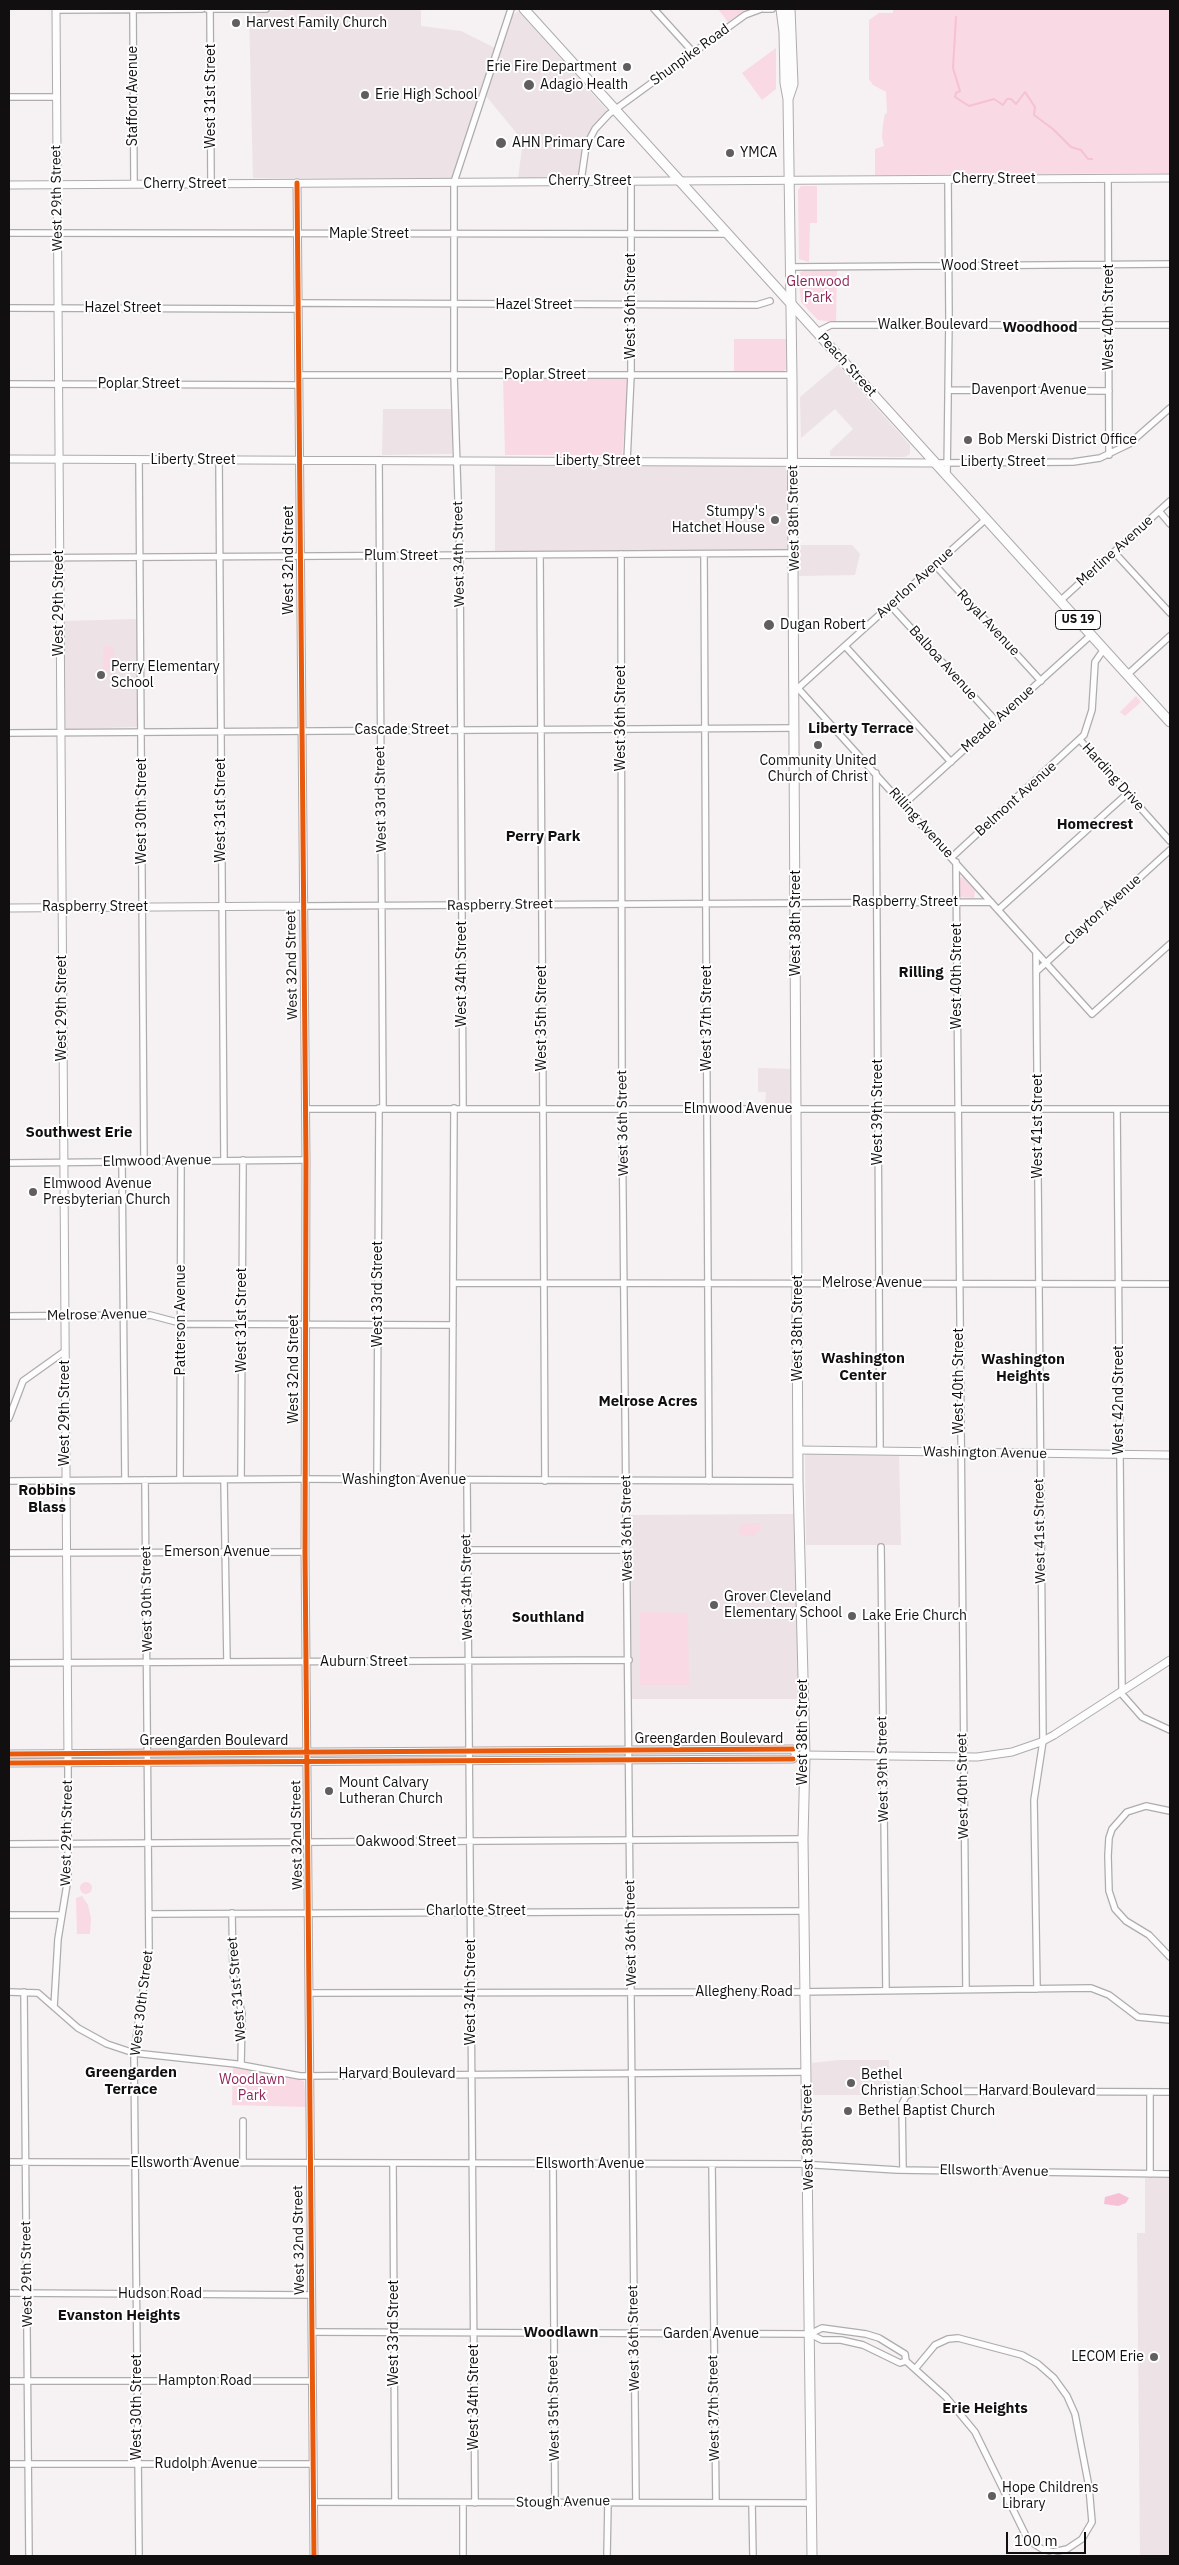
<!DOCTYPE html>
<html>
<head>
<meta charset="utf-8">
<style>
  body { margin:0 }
  #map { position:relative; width:1179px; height:2565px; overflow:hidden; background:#f6f1f3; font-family:"IBM Plex Sans",sans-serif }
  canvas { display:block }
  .frame { position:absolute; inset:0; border:10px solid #110f10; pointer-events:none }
  .scale { position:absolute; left:1006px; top:2532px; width:80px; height:22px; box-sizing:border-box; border:2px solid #110f10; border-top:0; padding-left:6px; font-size:15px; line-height:18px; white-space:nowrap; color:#110f10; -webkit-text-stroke:4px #fff; paint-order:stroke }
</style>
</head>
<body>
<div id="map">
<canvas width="1179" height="2565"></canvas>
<div class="frame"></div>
<div class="scale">100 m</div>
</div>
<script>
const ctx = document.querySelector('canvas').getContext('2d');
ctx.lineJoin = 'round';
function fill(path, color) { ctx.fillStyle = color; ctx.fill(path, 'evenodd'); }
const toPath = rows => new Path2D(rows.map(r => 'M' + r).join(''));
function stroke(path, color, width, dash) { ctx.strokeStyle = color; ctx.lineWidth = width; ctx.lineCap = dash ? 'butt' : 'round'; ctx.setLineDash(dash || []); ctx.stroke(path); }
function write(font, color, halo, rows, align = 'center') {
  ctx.font = font + ' "IBM Plex Sans",sans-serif'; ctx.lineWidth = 4; ctx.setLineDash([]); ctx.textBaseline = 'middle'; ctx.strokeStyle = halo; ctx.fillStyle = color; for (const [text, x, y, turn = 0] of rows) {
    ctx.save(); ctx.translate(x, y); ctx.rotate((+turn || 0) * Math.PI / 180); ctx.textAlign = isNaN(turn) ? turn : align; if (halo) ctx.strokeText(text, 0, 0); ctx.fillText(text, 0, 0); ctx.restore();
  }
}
const built = toPath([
  [287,9,421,9,421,26,461,31,495,48,452,178,253,178,249,11,283,11],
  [518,11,606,109,607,112,589,135,581,157,578,178,518,178,523,141,486,96,513,15],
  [838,365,910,445,910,454,905,457,830,456,830,451,853,429,835,409,801,438,800,397],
  [383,409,452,409,452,454,382,455],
  [495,465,784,466,788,471,789,547,784,550,495,551],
  [800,545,852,545,860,554,855,575,799,576],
  [137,619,137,727,66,729,64,726,64,621],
  [758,1068,793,1069,791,1105,765,1105,766,1092,758,1092],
  [808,1453,899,1455,901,1545,806,1545,805,1455],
  [796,1514,798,1699,632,1699,630,1515],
  [839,2060,889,2060,890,2095,812,2095,812,2063],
  [1145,2178,1170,2178,1170,2556,1140,2556,1137,2233,1145,2233]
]);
const green = toPath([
  [718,9,747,9,728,22],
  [897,9,1170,9,1170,173,875,175,875,149,884,146,882,137,883,124,885,114,887,113,886,92,873,85,869,79,869,20,879,13,893,13,893,10],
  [776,48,776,89,762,100,742,73],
  [801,186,817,186,817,223,810,223,809,262,799,259,798,190],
  [804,270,837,270,836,322,818,320,801,302,798,274],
  [734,339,786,339,787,369,783,371,734,371],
  [503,377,626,378,629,384,622,455,505,455],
  [108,646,114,647,113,671,101,670,104,666,103,647],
  [1136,696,1141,702,1125,716,1120,712],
  [959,877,964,878,975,891,974,898,960,897],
  [751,1523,760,1523,761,1527,760,1531,756,1531,755,1536,741,1535,738,1532,741,1525],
  [640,1612,688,1613,689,1685,640,1685],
  '80 1888a6 6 0 1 1 12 0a6 6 0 1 1-12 0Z',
  [82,1896,88,1905,91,1918,90,1934,77,1934,76,1898],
  [233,2067,288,2076,304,2081,306,2107,232,2105]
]);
const water = toPath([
  [1119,2193,1129,2198,1126,2203,1118,2206,1104,2204,1105,2197]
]);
const stream = toPath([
  [956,17,953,68,960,91,956,93,955,97,969,106,994,99,1003,105,1007,99,1011,99,1016,104,1025,92,1035,107,1034,115,1053,129,1071,147,1081,150,1088,159,1092,159]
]);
const minor = toPath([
  [133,9,134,184],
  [207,9,266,9],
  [210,9,211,183],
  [654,9,693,52],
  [764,9,772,9],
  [56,10,202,9],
  [9,97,56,97],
  [1108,178,1109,455],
  [581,181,586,146,595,129,609,114,745,15,761,9],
  [9,233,728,234],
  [790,267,1170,264],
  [298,303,757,305,770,301],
  [9,308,298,309],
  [817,332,831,325,1170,325],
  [299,375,792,375],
  [9,384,299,385],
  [949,390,1109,391],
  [139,460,144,1162],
  [219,460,224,1160],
  [379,460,383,1108],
  [627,461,631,375,631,181],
  [936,463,1073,462,1100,458,1129,444,1170,408],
  [947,476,949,319,948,179],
  [1159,511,1170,524],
  [1114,552,1170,613],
  [621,554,622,1103,636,2502],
  [704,554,709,1481],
  [540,555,545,1481],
  [9,558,794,553],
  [935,565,1041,681],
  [1060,601,1170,501],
  [890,605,996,721],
  [845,646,951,762],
  [1127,675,1170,636],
  [795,685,1092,1014,1170,944],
  [798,688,986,519],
  [9,733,795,728],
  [1080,740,1170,841],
  [876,773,880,1451],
  [904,804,1091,635],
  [952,857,1084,735,1092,710,1095,662,1104,649],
  [956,862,966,1989],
  [302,906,991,902],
  [998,910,1128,793],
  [1036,953,1043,1741,1034,1800,1037,1989],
  [1037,971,1170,850],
  [305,1109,1170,1109],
  [463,1109,460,561,454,375,454,182,511,9],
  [1117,1109,1122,1690],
  [122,1162,125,1480],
  [9,1163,306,1160],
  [453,1283,1170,1284],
  [9,1316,150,1315,184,1324,453,1325],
  [9,1418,23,1381,65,1351],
  [241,1479,243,1160],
  [377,1479,379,1108],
  [180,1480,181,1161],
  [224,1480,227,1662],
  [452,1480,454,1108],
  [467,1480,475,2503],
  [9,1481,298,1479,798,1481],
  [881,1547,886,1991],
  [467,1550,627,1550],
  [9,1553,305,1552],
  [9,1663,629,1660],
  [1120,1692,1142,1717,1170,1730],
  [1170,1811,1146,1806,1127,1812,1112,1829,1109,1838,1108,1856,1109,1891,1115,1909,1126,1921,1149,1935,1170,1957],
  [9,1844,803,1839],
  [232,1913,233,1974,242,2014,241,2065],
  [149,1914,804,1911],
  [9,1915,62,1915],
  [9,1992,38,1993,78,2028,107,2044,134,2053,236,2064,300,2076,807,2072],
  [24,1992,29,2556],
  [309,1993,798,1992,1091,1988,1109,1995,1138,2017,1170,2020],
  [54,2007,58,1939,68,1878,68,1763],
  [243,2121,243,2163],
  [9,2162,800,2164,897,2170,1170,2174],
  [393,2163,395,2502],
  [553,2163,555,2503],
  [712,2164,716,2503],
  [903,2170,902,2104,906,2096,916,2091,1170,2092],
  [1150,2174,1150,2092],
  [9,2293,311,2295],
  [312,2332,810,2334,822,2340,841,2340,863,2345,900,2363,906,2361],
  [810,2334,822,2328,866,2334,879,2338,905,2354,906,2361,946,2397,975,2432,1028,2540,1042,2549,1053,2552,1067,2549,1082,2539,1092,2522,1089,2487,1075,2414,1067,2396,1054,2378,1038,2364,1022,2355,958,2338,948,2339,935,2345,915,2369],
  [9,2381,311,2381],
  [9,2464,313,2464],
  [313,2502,812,2503],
  [752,2503,753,2556],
  [139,2556,134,2053,149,1949,145,1480],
  [463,2556,463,2503],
  [607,2556,608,2502]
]);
const tertiary = toPath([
  [56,9,68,1763],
  [297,183,306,1160,305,1552,314,2556],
  [9,185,1170,178],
  [9,459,936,463],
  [9,908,302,906],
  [799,1450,1170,1455],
  [9,1754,793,1749,796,1755],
  [802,1755,977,1757,1012,1752,1041,1742,1054,1735,1170,1660],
  [9,1763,793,1759,796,1755]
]);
const secondary = toPath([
  [781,9,784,32,785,83,788,99,792,380,798,1481,805,1756,803,1839,812,2556],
  [788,99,793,84,790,9]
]);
const primary = toPath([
  [524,9,1170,722]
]);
const cycleway = toPath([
  [297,183,306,1160,305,1552,314,2556],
  [9,1754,793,1749],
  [9,1763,793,1759]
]);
const markers = [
  [236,23,5,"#615e5f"],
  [627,67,5,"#615e5f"],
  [529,85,6,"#615e5f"],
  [365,95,5,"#615e5f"],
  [501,143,6,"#615e5f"],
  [730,153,5,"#615e5f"],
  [968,440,5,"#615e5f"],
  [775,520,5,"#615e5f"],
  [769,625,6,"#615e5f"],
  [101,675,5,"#615e5f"],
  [818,745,5,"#615e5f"],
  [33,1192,5,"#615e5f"],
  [714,1605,5,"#615e5f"],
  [852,1616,5,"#615e5f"],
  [329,1791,5,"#615e5f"],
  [851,2083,5,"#615e5f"],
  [848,2111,5,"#615e5f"],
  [1154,2357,5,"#615e5f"],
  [992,2496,5,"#615e5f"]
];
const shields = [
  [1078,620,45]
];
const shieldNames = [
  ["US 19",1078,620]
];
const poiNames = [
  ["Harvest Family Church",246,23],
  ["Erie Fire Department",617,67,"right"],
  ["Adagio Health",540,85],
  ["Erie High School",375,95],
  ["AHN Primary Care",512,143],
  ["YMCA",740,153],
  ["Bob Merski District Office",978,440],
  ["Stumpy's",765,512,"right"],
  ["Hatchet House",765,528,"right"],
  ["Dugan Robert",780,625],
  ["Perry Elementary",111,667],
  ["School",111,683],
  ["Community United",818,761,"center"],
  ["Church of Christ",818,777,"center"],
  ["Elmwood Avenue",43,1184],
  ["Presbyterian Church",43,1200],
  ["Grover Cleveland",724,1597],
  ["Elementary School",724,1613],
  ["Lake Erie Church",862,1616],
  ["Mount Calvary",339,1783],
  ["Lutheran Church",339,1799],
  ["Bethel",861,2075],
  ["Christian School",861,2091],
  ["Bethel Baptist Church",858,2111],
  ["LECOM Erie",1144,2357,"right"],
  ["Hope Childrens",1002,2488],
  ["Library",1002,2504]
];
const streetNames = [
  ["Shunpike Road",690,55,-36],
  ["Stafford Avenue",133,96,-90],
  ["West 31st Street",211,96,-90],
  ["Cherry Street",994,179],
  ["Cherry Street",590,181],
  ["Cherry Street",185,184],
  ["West 29th Street",57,198,-91],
  ["Maple Street",369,234],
  ["Wood Street",980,266],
  ["Hazel Street",534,305],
  ["West 36th Street",631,306,-90],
  ["Hazel Street",123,308],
  ["West 40th Street",1109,317,-90],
  ["Walker Boulevard",933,325],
  ["Peach Street",847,365,48],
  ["Poplar Street",545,375],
  ["Poplar Street",139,384],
  ["Davenport Avenue",1029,390],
  ["Liberty Street",193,460],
  ["Liberty Street",598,461],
  ["Liberty Street",1003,462],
  ["West 38th Street",794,518,-91],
  ["Merline Avenue",1115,551,-42],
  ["West 34th Street",459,554,-91],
  ["Plum Street",401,556],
  ["West 32nd Street",289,560,-90],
  ["Averlon Avenue",915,583,-42],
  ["West 29th Street",59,603,-90],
  ["Royal Avenue",988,623,47],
  ["Balboa Avenue",943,663,48],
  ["West 36th Street",621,718,-90],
  ["Meade Avenue",998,719,-42],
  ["Cascade Street",402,730],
  ["Harding Drive",1113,777,48],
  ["West 33rd Street",381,799,-91],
  ["Belmont Avenue",1016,799,-42],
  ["West 31st Street",221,810,-90],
  ["West 30th Street",142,811,-90],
  ["Rilling Avenue",921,823,48],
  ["Raspberry Street",905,902],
  ["Raspberry Street",500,905,-1],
  ["Raspberry Street",95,907],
  ["Clayton Avenue",1103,910,-42],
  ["West 38th Street",796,923,-90],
  ["West 32nd Street",292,965,-91],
  ["West 34th Street",462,974,-90],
  ["West 40th Street",957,976,-90],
  ["West 29th Street",62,1008,-90],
  ["West 35th Street",542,1018,-90],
  ["West 37th Street",707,1018,-90],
  ["Elmwood Avenue",738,1109],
  ["West 39th Street",878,1112,-90],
  ["West 36th Street",623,1123,-91],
  ["West 41st Street",1038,1126,-90],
  ["Elmwood Avenue",157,1161,-1],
  ["Melrose Avenue",872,1283],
  ["West 33rd Street",378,1294,-90],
  ["Melrose Avenue",97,1315,-1],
  ["Patterson Avenue",181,1320,-90],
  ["West 31st Street",242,1320,-90],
  ["West 38th Street",798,1328,-90],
  ["West 32nd Street",294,1369,-90],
  ["West 40th Street",959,1381,-90],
  ["West 42nd Street",1119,1400,-90],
  ["West 29th Street",65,1413,-90],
  ["Washington Avenue",985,1453,1],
  ["Washington Avenue",404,1480],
  ["West 36th Street",627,1528,-91],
  ["West 41st Street",1040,1531,-91],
  ["Emerson Avenue",217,1552],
  ["West 34th Street",467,1587,-91],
  ["West 30th Street",147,1599,-91],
  ["Auburn Street",364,1662],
  ["West 38th Street",803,1732,-90],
  ["Greengarden Boulevard",709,1739],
  ["Greengarden Boulevard",214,1741],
  ["West 39th Street",883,1769,-91],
  ["West 40th Street",963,1786,-91],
  ["West 29th Street",67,1833,-89],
  ["West 32nd Street",297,1835,-91],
  ["Oakwood Street",406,1842],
  ["Charlotte Street",476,1911],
  ["West 36th Street",631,1933,-91],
  ["West 31st Street",237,1989,-95],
  ["West 34th Street",471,1992,-90],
  ["Allegheny Road",744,1992],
  ["West 30th Street",142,2003,-83],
  ["Harvard Boulevard",397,2074],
  ["Harvard Boulevard",1037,2091],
  ["West 38th Street",808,2137,-91],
  ["Ellsworth Avenue",185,2163],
  ["Ellsworth Avenue",590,2164],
  ["Ellsworth Avenue",994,2171,1],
  ["West 32nd Street",299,2240,-91],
  ["West 29th Street",27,2274,-91],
  ["Hudson Road",160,2294],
  ["West 33rd Street",394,2333,-90],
  ["Garden Avenue",711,2334],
  ["West 36th Street",634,2338,-91],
  ["Hampton Road",205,2381],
  ["West 34th Street",474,2397,-90],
  ["West 30th Street",137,2407,-90],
  ["West 35th Street",554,2408,-91],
  ["West 37th Street",714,2408,-91],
  ["Rudolph Avenue",206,2464],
  ["Stough Avenue",563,2502,-1]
];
const parkNames = [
  ["Glenwood",818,282],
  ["Park",818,298],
  ["Woodlawn",252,2080],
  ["Park",252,2096]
];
const neighbourhoodNames = [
  ["Woodhood",1040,328],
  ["Liberty Terrace",861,729],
  ["Homecrest",1095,825],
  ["Perry Park",543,837],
  ["Rilling",921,973],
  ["Southwest Erie",79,1133],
  ["Washington",863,1359],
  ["Center",863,1376],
  ["Washington",1023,1360],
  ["Heights",1023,1377],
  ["Melrose Acres",648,1402],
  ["Robbins",47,1491],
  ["Blass",47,1508],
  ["Southland",548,1618],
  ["Greengarden",131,2073],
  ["Terrace",131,2090],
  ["Evanston Heights",119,2316],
  ["Woodlawn",561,2333],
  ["Erie Heights",985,2409]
];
fill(built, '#ede2e6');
fill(green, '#f8d9e4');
fill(water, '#f7c1d5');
stroke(stream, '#f7c1d5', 2);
stroke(minor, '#afacad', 8);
stroke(tertiary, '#afacad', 9);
stroke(secondary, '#afacad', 11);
stroke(primary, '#afacad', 11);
stroke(minor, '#fefdfd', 5.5);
stroke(tertiary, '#fefdfd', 7);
stroke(secondary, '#fefdfd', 9);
stroke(primary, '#fefdfd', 9);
stroke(cycleway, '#e8590c', 5);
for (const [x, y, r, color] of markers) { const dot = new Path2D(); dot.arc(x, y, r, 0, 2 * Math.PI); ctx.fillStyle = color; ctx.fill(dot); stroke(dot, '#fff', 2); }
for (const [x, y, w] of shields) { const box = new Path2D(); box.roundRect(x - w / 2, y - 9.5, w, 19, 4); ctx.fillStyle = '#fff'; ctx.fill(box); stroke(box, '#110f10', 1); }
write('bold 12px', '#110f10', null, shieldNames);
write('14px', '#110f10', '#fff', poiNames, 'left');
write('14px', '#110f10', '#fff', streetNames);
write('14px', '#8f2558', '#fff', parkNames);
write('bold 15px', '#110f10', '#fff', neighbourhoodNames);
</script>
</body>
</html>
